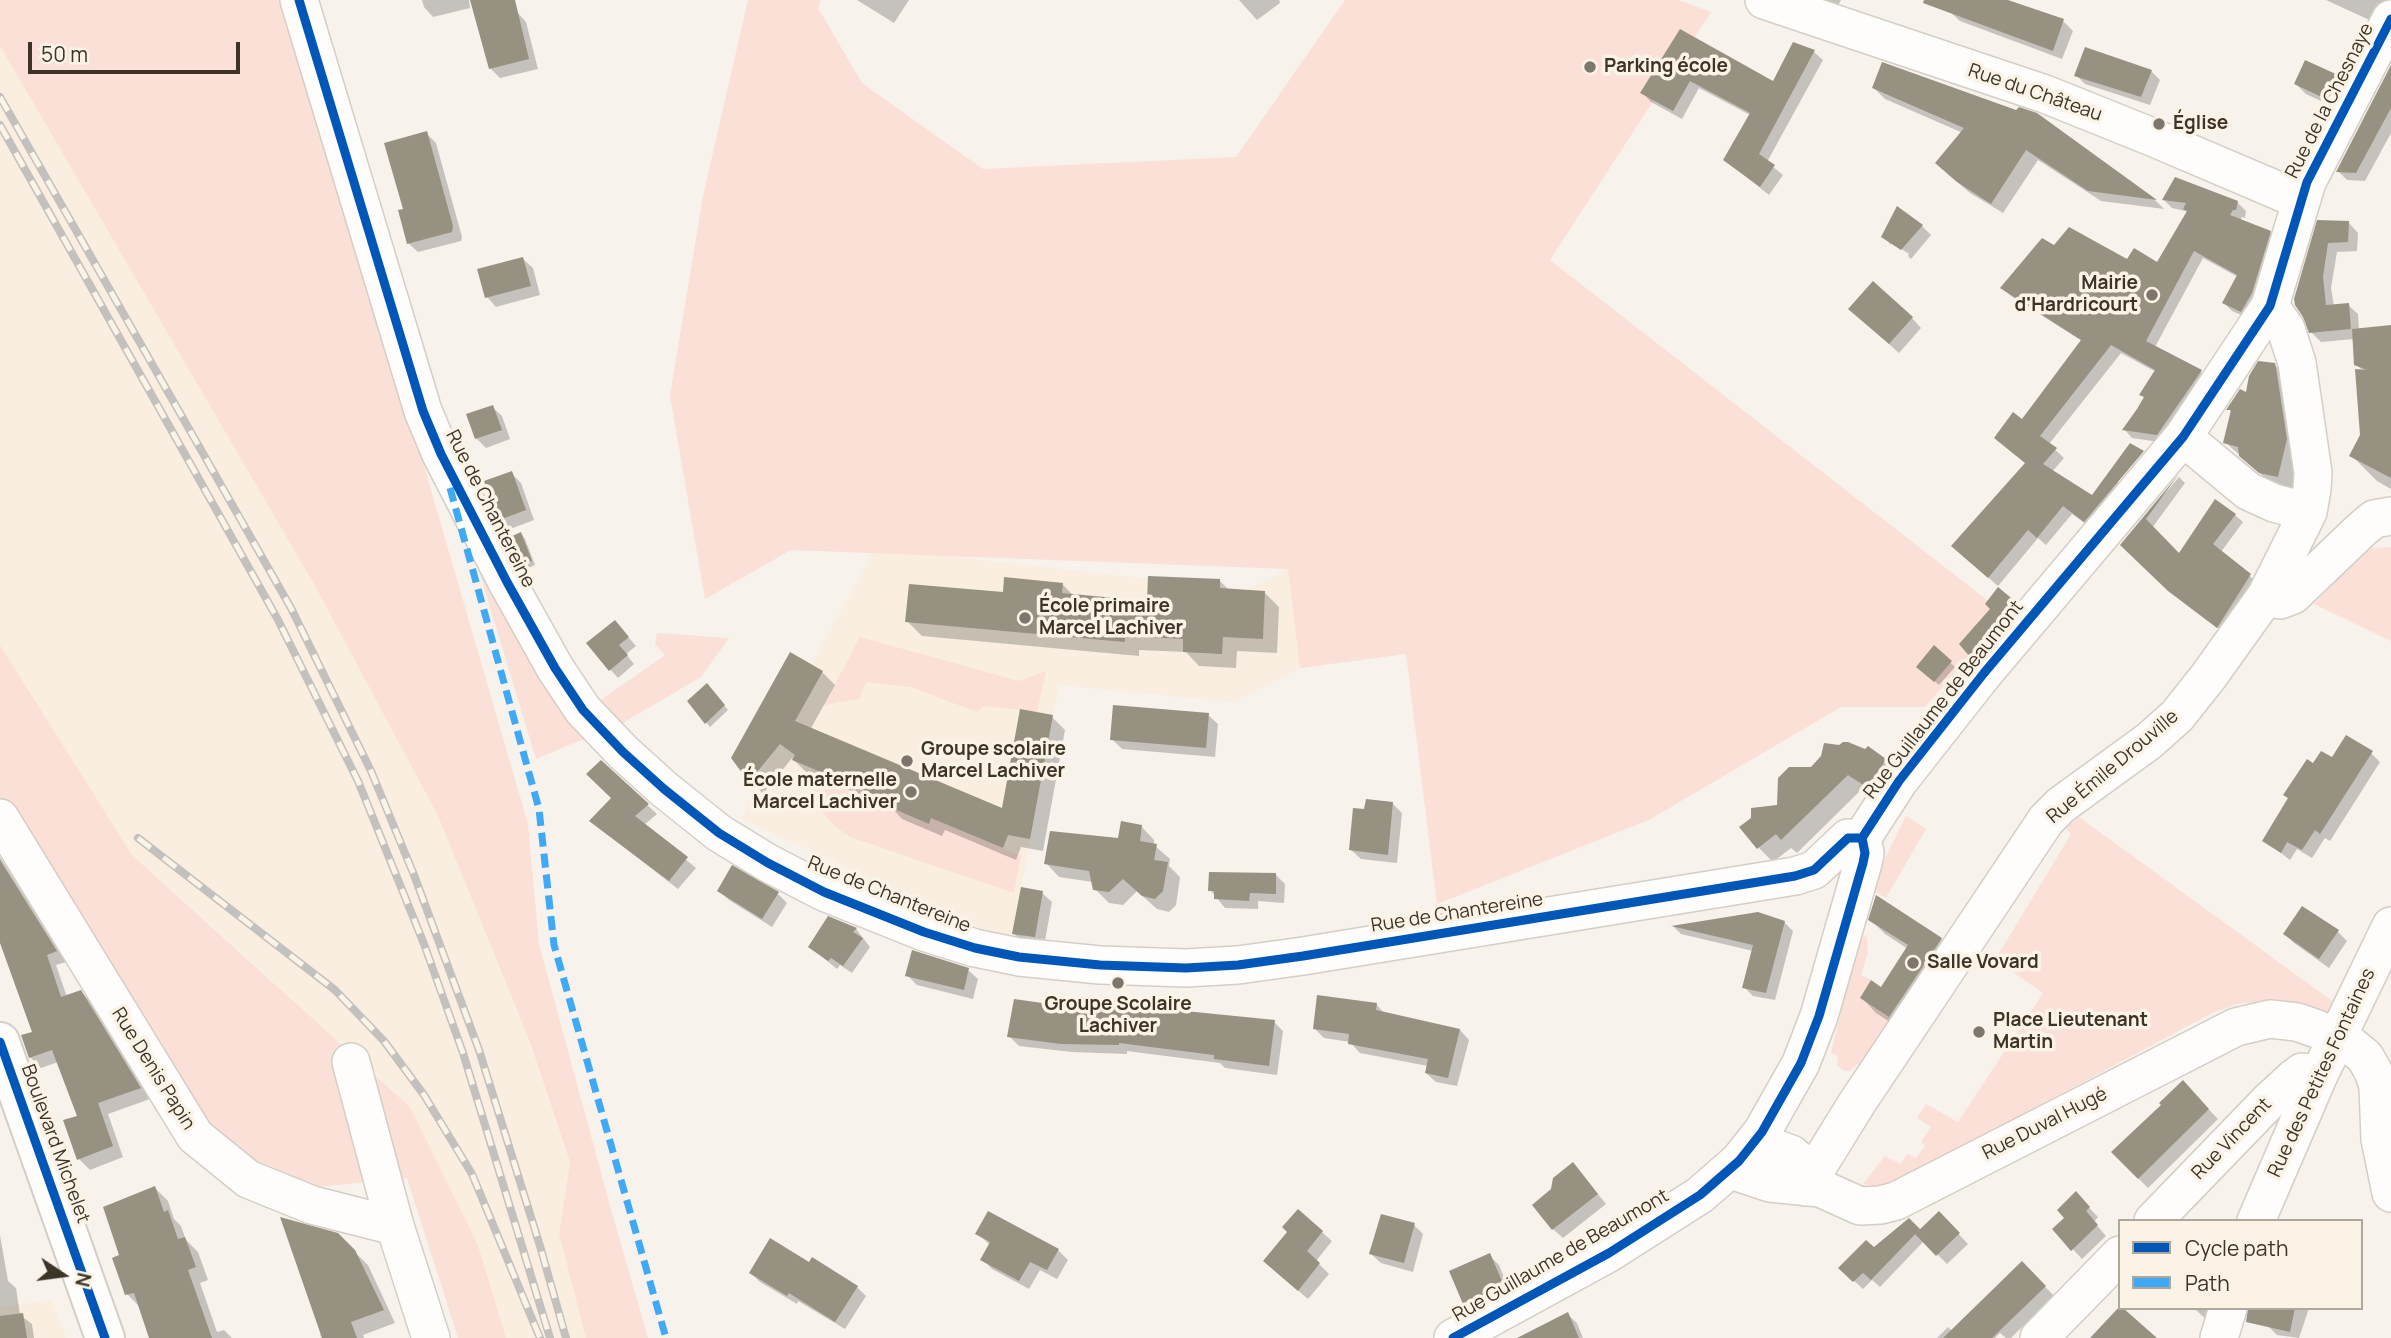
<!DOCTYPE html>
<html>
<head>
<meta charset="utf-8">
<style>
  body { margin:0 }
  #map { position:relative; width:2391px; height:1338px; overflow:hidden; background:#f7f2ec; font-family:Manrope,sans-serif }
  canvas { display:block }
  .legend { position:absolute; left:2118px; top:1219px; width:245px; height:91px; box-sizing:border-box; background:#fcf3e7; border:2px solid #b0a79b; margin:0; padding:9px 12px; list-style:none; font-size:21px; color:#3d3428 }
  .legend li { display:flex; align-items:center; gap:14px; height:35px }
  .legend b { width:35px; border:2px solid #b0a79b }
  .north { position:absolute; left:28px; top:1240px; width:70px; height:70px; -webkit-text-stroke:5px #fcf3e7; paint-order:stroke; rotate:103deg; font-size:19px; font-weight:700; line-height:28px; text-align:center; color:#3d3428 }
  .north::after { content:''; display:block; margin:auto; width:24px; height:32px; background:#3d3428; clip-path:polygon(50% 0,100% 100%,50% 72%,0 100%) }
  .scale { position:absolute; left:28px; top:42px; width:212px; height:32px; box-sizing:border-box; border:4px solid #3d3428; border-top:0; padding-left:9px; font-size:21px; line-height:24px; white-space:nowrap; color:#3d3428; -webkit-text-stroke:5px #fcf3e7; paint-order:stroke }
</style>
</head>
<body>
<div id="map">
<canvas width="2391" height="1338"></canvas>
<ul class="legend">
<li><b style="height:9px;background:#0057b8"></b>Cycle path</li>
<li><b style="height:9px;background:#3fa9f5"></b>Path</li>
</ul>
<div class="north">N</div>
<div class="scale">50 m</div>
</div>
<script>
const ctx = document.querySelector('canvas').getContext('2d');
ctx.lineJoin = 'round';
function fill(path, color) { ctx.fillStyle = color; ctx.fill(path, 'evenodd'); }
const toPath = rows => new Path2D(rows.map(r => 'M' + r).join(''));
function stroke(path, color, width, dash) { ctx.strokeStyle = color; ctx.lineWidth = width; ctx.lineCap = dash ? 'butt' : 'round'; ctx.setLineDash(dash || []); ctx.stroke(path); }
function write(font, color, halo, rows, align = 'center') {
  ctx.font = font + ' Manrope,sans-serif'; ctx.lineWidth = 7; ctx.setLineDash([]); ctx.textBaseline = 'middle'; ctx.strokeStyle = halo; ctx.fillStyle = color; for (const [text, x, y, turn = 0] of rows) {
    ctx.save(); ctx.translate(x, y); ctx.rotate((+turn || 0) * Math.PI / 180); ctx.textAlign = isNaN(turn) ? turn : align; if (halo) ctx.strokeText(text, 0, 0); ctx.fillText(text, 0, 0); ctx.restore();
  }
}
const built = toPath([
  [0,46,315,586,438,816,530,1042,570,1162,559,1234,586,1338,506,1338,478,1245,410,1107,370,1068,351,1062,263,972,132,855,0,645],
  [876,548,1247,590,1288,569,1300,668,1232,702,1059,685,1011,942,742,819,817,654],
  [52,1300,66,1338,0,1338,0,1307]
]);
const green = toPath([
  [0,0,278,0,334,170,417,442,528,824,539,944,610,1206,648,1338,586,1338,559,1234,570,1162,530,1042,438,816,315,586,0,46],
  [748,0,821,0,818,8,862,83,983,169,1236,157,1345,0,1678,0,1711,12,1550,260,2005,614,1925,707,1841,707,1649,820,1437,904,1406,654,1300,668,1288,569,791,550,705,599,670,396,703,196],
  [2389,547,2391,547,2391,641,2314,604,2358,558,2372,548],
  [479,571,538,672,586,738,536,759],
  [657,633,729,638,701,677,621,724,598,702,665,655,655,644],
  [860,637,1019,681,1046,671,1037,712,984,706,977,712,911,687,866,682,859,699,824,705],
  [0,645,132,855,410,1107,478,1245,506,1338,458,1338,407,1178,318,1187,228,1148,168,1065,0,799],
  [812,768,890,801,888,807,929,824,931,818,1021,856,1014,893,850,837,832,824,819,807,811,785],
  [1906,816,1926,829,1886,898,1870,889],
  [2079,817,2339,1006,2334,1013,2325,1013,2264,1001,2237,1004,2212,1013,1891,1185,1880,1187,1863,1184,1885,1156,1900,1164,1908,1154,1916,1158,1925,1146,1921,1142,1931,1127,1917,1118,1926,1104,1958,1122,2043,993,1995,960,2071,834,2066,828],
  [1859,935,1867,937,1868,953,1861,975,1871,980,1860,998,1893,1020,1864,1067,1857,1064,1850,1071,1844,1071,1837,1065,1838,1056,1831,1053]
]);
const shadow = toPath([
  [422,0,469,0,470,8,433,17,424,7],
  [857,0,909,0,894,23],
  [1239,0,1279,0,1280,3,1257,20],
  [1816,0,1841,0,1837,7],
  [1954,0,2005,0,2063,21,2073,31,2062,59,1960,21,1950,12],
  [2326,0,2391,0,2391,9,2378,24],
  [517,12,526,22,538,69,500,78,490,68],
  [1680,31,1774,83,1794,44,1814,52,1823,60,1767,162,1783,175,1769,195,1725,160,1750,115,1699,88,1682,119,1651,102,1643,93],
  [2306,62,2337,77,2347,86,2336,108,2306,94,2296,84],
  [2391,69,2391,133,2365,181,2347,180,2338,171],
  [2151,71,2160,80,2150,105,2085,84,2076,75],
  [1874,88,2036,115,2156,201,2164,209,2101,201,2038,160,2003,213,1970,193,1948,174,1963,133,1885,99],
  [426,133,436,143,462,237,461,241,418,252,408,243,405,210],
  [2164,200,2237,202,2246,211,2245,218,2242,217,2240,221,2270,232,2278,241,2250,319,2232,311,2224,303,2238,277,2203,258,2155,347,2201,372,2210,380,2166,443,2132,438,2124,429,2139,410,2156,372,2121,353,2049,444,2064,458,2052,472,2092,498,2117,481,2119,483,2144,454,2151,461,2093,529,2072,514,2046,545,2038,538,1998,586,1962,555,2027,464,2023,422,2082,341,2011,296,2002,288,2055,247,2158,264,2189,212,2172,208],
  [2319,222,2349,223,2358,233,2357,251,2337,252,2331,288,2334,306,2348,305,2358,314,2359,330,2391,327,2391,489,2377,481,2351,455,2362,436,2364,372,2356,364,2354,339,2321,342,2311,332],
  [1922,226,1931,235,1911,259,1908,256,1909,254,1891,242,1891,245,1883,236],
  [523,259,533,268,540,295,496,307,487,297],
  [1860,318,1912,318,1921,328,1899,353],
  [2274,364,2294,384,2298,495,2281,492,2225,442,2232,413,2229,409,2247,395],
  [492,407,502,416,510,439,486,448,476,438],
  [511,473,521,483,534,520,510,529,500,519],
  [2179,477,2185,483,2152,528,2179,555,2235,515,2243,522,2221,552,2258,583,2226,634,2178,598,2122,544],
  [521,534,525,539,535,565,528,568,523,564],
  [1220,581,1230,591,1264,592,1279,607,1277,653,1237,651,1236,668,1199,666,1186,652,1139,650,1139,656,922,636,907,621,1005,594,1062,584,1073,595,1149,602],
  [1999,590,2024,613,1981,665,1961,644,1992,609],
  [615,622,636,646,626,654,634,664,618,678,610,669],
  [1935,648,1955,667,1939,685,1918,667],
  [822,672,835,685,810,730,1004,810,1052,717,1065,730,1043,851,1021,847,1016,860,945,830,942,836,902,819,891,807,807,773,792,758,763,794,733,758],
  [711,690,728,710,710,727,706,722],
  [1208,715,1218,724,1215,757,1122,749,1112,739],
  [2371,753,2380,762,2330,841,2325,838,2312,858,2297,849,2290,860,2264,840,2314,765],
  [1885,760,1900,775,1883,801,1863,788,1797,853,1791,848,1773,862,1759,848,1779,807,1811,769],
  [601,762,657,814,644,825,696,868,678,889,600,829,613,798],
  [1392,803,1402,813,1397,863,1361,859,1351,850,1366,811],
  [1141,826,1154,840,1154,845,1170,859,1169,866,1180,877,1176,905,1169,912,1157,909,1137,891,1123,905,1109,903,1095,889,1093,882,1059,877,1046,863,1119,840],
  [0,857,66,962,56,965,67,997,81,992,92,1003,150,1099,108,1114,123,1157,90,1170,79,1159,80,1117,58,1062,41,1068,30,1057,34,1033,0,936],
  [1275,874,1285,884,1284,903,1258,901,1258,909,1225,908,1210,890],
  [719,891,778,894,787,903,772,927,729,900],
  [1042,893,1052,902,1044,946,1024,943,1014,934],
  [1758,914,1784,922,1793,931,1775,1000,1753,996,1744,987,1753,951,1681,934,1674,927],
  [1870,919,1941,939,1955,954,1904,1031,1876,1013,1862,998,1882,989,1908,949,1885,934],
  [856,929,870,947,852,973,840,965,837,969,810,947],
  [2338,932,2347,941,2329,968,2294,943,2285,934],
  [968,970,978,979,973,999,917,985,907,975],
  [1376,1004,1385,1014,1460,1030,1469,1040,1457,1086,1436,1082,1426,1073,1428,1066,1360,1053,1350,1042,1324,1038,1315,1029],
  [1080,1010,1274,1022,1283,1031,1277,1075,1225,1068,1220,1063,1127,1051,1127,1054,1072,1052,1019,1046,1009,1036],
  [2183,1083,2218,1119,2148,1188,2113,1153,2163,1105],
  [1582,1174,1606,1204,1563,1238,1553,1229],
  [155,1188,168,1201,174,1219,181,1226,186,1240,198,1252,208,1280,200,1283,217,1332,224,1330,232,1338,151,1338,141,1308,127,1294,121,1256],
  [2076,1194,2098,1217,2094,1222,2106,1236,2082,1259,2054,1229,2066,1218],
  [1298,1211,1332,1241,1316,1261,1329,1274,1308,1299,1275,1271],
  [1909,1220,1920,1232,1948,1223,1968,1244,1947,1264,1924,1241,1880,1287,1872,1280,1863,1289,1840,1268,1874,1250],
  [1414,1225,1423,1234,1413,1272,1381,1263,1371,1254],
  [978,1234,1058,1250,1068,1260,1057,1279,1040,1270,1029,1289,992,1269,982,1259,990,1245],
  [0,1235,8,1281,16,1288,20,1315,32,1324,34,1338,0,1338],
  [337,1235,368,1265,395,1323,363,1335,364,1338,322,1338,320,1335,323,1334],
  [1489,1255,1499,1265,1512,1296,1474,1312,1465,1303],
  [2022,1263,2054,1296,2011,1338,2006,1338,2000,1333,1995,1338,1937,1338,1948,1327,1952,1331],
  [810,1264,857,1287,866,1296,845,1329,798,1301,797,1304,760,1282,751,1273],
  [2194,1308,2218,1308,2212,1325],
  [2272,1308,2309,1308,2299,1338,2277,1335,2268,1326],
  [1567,1314,1577,1323,1583,1338,1543,1338]
]);
const building = toPath([
  [470,0,515,0,529,59,489,69],
  [1924,0,2008,0,2064,19,2053,51,1923,3],
  [1680,29,1773,81,1793,42,1815,50,1759,154,1775,165,1760,187,1723,160,1750,113,1690,81,1673,111,1640,93],
  [2085,47,2152,70,2141,97,2074,76],
  [2305,60,2338,75,2326,99,2294,84],
  [1882,62,2016,110,2019,107,2037,113,2157,200,2088,191,2026,150,1991,204,1957,182,1935,163,1964,128,1872,88],
  [2391,65,2391,108,2356,173,2336,172],
  [427,131,453,226,452,232,407,244,398,210,403,209,384,143],
  [2175,177,2238,201,2236,210,2233,210,2230,215,2271,231,2252,293,2241,312,2222,303,2237,275,2194,251,2146,341,2202,370,2157,435,2122,430,2137,409,2144,397,2139,395,2155,370,2111,345,2040,436,2057,448,2043,464,2092,495,2130,443,2144,451,2084,522,2063,506,2037,538,2028,530,1988,578,1951,546,2025,463,1994,438,2013,412,2022,419,2081,340,2000,288,2042,238,2054,245,2069,227,2127,259,2134,248,2157,262,2187,211,2183,209,2186,203,2162,200],
  [1897,206,1923,225,1901,250,1881,237],
  [2317,220,2349,221,2348,242,2328,243,2323,277,2326,305,2349,303,2351,329,2309,333,2303,317,2295,305,2294,299],
  [523,257,531,286,485,298,477,269],
  [1873,281,1913,317,1889,344,1848,309],
  [2391,325,2391,478,2349,456,2360,435,2355,369,2367,370,2354,365,2352,329],
  [2258,361,2275,363,2276,368,2287,439,2278,477,2259,473,2239,456,2238,447,2223,443,2231,410,2226,410,2240,389,2246,392,2249,376],
  [493,405,502,430,475,439,466,414],
  [512,471,526,510,499,520,484,481],
  [2179,474,2146,519,2179,553,2215,499,2236,514,2213,544,2251,574,2217,628,2168,591,2120,545],
  [521,532,532,561,522,565,508,538],
  [1148,576,1220,579,1220,588,1265,591,1263,639,1223,637,1222,654,1183,652,1183,639,1125,636,1125,642,905,622,909,584,1003,592,1004,577,1063,583,1062,593,1147,601],
  [1998,587,2016,602,1970,657,1959,644,1990,609,1985,604],
  [615,620,629,637,619,645,628,655,609,671,586,643],
  [1934,645,1952,661,1934,682,1916,667],
  [790,652,823,671,795,721,1002,808,1020,709,1053,715,1030,839,1008,835,1003,848,931,818,929,824,887,806,890,801,792,760,795,755,780,744,749,782,731,758],
  [707,683,725,705,705,724,687,701],
  [1113,705,1209,713,1206,748,1110,740],
  [2346,735,2373,751,2320,834,2315,830,2302,850,2287,842,2281,853,2262,841,2288,798,2283,795,2307,759,2313,763,2321,751,2332,757],
  [1843,742,1848,742,1865,749,1868,746,1886,759,1868,788,1848,775,1781,840,1776,834,1757,849,1739,827,1751,818,1751,808,1777,805,1778,778,1789,767,1811,767,1821,756,1824,743,1839,745],
  [601,760,649,804,635,816,688,857,669,881,589,821,611,798,586,774],
  [1366,799,1393,802,1388,855,1349,850,1353,808,1364,809],
  [1121,821,1142,825,1140,841,1157,844,1154,860,1168,862,1163,891,1155,899,1142,896,1123,879,1109,892,1093,890,1089,871,1044,864,1050,831,1118,838],
  [0,860,57,951,47,955,61,997,81,990,141,1088,98,1103,113,1146,77,1160,63,1120,77,1116,52,1050,29,1058,21,1035,32,1032,0,943],
  [732,865,779,892,762,919,717,891],
  [1209,872,1276,873,1276,894,1250,893,1249,901,1214,899,1214,891,1208,891],
  [1021,887,1043,891,1035,937,1012,934],
  [1876,895,1942,938,1889,1017,1860,998,1871,980,1881,987,1908,945,1868,920],
  [2302,906,2339,930,2319,959,2283,934],
  [1758,912,1785,921,1766,993,1742,988,1753,945,1671,926],
  [828,916,857,928,853,932,863,938,843,966,831,958,828,961,808,947],
  [912,950,969,968,964,990,905,976],
  [1317,995,1377,1003,1376,1010,1460,1029,1448,1078,1425,1073,1428,1059,1348,1044,1349,1034,1313,1029],
  [1014,999,1078,1008,1078,1005,1145,1007,1275,1020,1269,1066,1214,1059,1214,1055,1119,1043,1119,1045,1061,1044,1007,1037],
  [2183,1080,2209,1109,2138,1179,2111,1152,2161,1105,2159,1103],
  [1573,1162,1598,1194,1552,1230,1532,1205,1551,1189,1553,1178],
  [155,1186,164,1212,168,1210,178,1239,185,1237,196,1267,188,1270,212,1338,149,1338,134,1293,125,1295,112,1258,119,1255,103,1207],
  [2076,1191,2090,1207,2086,1211,2098,1225,2071,1251,2052,1229,2064,1218,2057,1210],
  [1298,1209,1323,1231,1307,1251,1320,1263,1298,1291,1263,1261,1287,1232,1282,1227],
  [988,1211,1059,1249,1047,1270,1030,1262,1019,1281,980,1260,990,1242,975,1234],
  [1939,1211,1960,1233,1936,1256,1915,1234],
  [1381,1214,1415,1223,1404,1263,1369,1254],
  [280,1217,338,1233,355,1250,384,1310,351,1322,357,1338,322,1338],
  [1909,1218,1920,1229,1871,1280,1863,1273,1853,1282,1838,1268,1866,1240,1874,1247],
  [770,1238,809,1262,812,1257,858,1286,835,1322,789,1293,787,1296,749,1273],
  [1490,1253,1504,1286,1463,1304,1449,1271],
  [2022,1261,2046,1286,1992,1338,1943,1338],
  [2120,1306,2120,1308,2123,1308,2157,1338,2090,1338],
  [2248,1308,2295,1308,2290,1332,2246,1322],
  [1568,1312,1579,1338,1517,1338],
  [23,1313,27,1338,0,1338,0,1316]
]);
const minor = toPath([
  [299,0,423,411,441,454,507,582,555,668,583,710,623,752,664,789,719,833,768,863,824,892,924,932,975,948,1019,957,1100,965,1186,968,1238,965,1303,956,1795,876,1814,870,1848,838,1862,838],
  [1764,0,2045,94,2152,137,2300,200],
  [2183,437,2248,491,2274,503,2308,512],
  [2266,596,2280,600,2293,595,2361,530,2374,519,2391,516],
  [0,818,195,1136,248,1179,312,1205,395,1226],
  [351,1062,395,1226,431,1338],
  [1755,1141,1791,1154,1802,1163,1820,1188],
  [1731,1170,1770,1183,1820,1188,1860,1206,1880,1205,1896,1201,2236,1027,2270,1019,2297,1022,2317,1029,2348,1043,2365,1057,2373,1071,2378,1086,2380,1139,2391,1193],
  [1805,1187,1857,1103,2046,820,2061,805,2149,741,2177,716,2208,677,2266,596,2308,512,2312,489,2313,473,2297,363,2286,329,2270,306],
  [2153,1221,2269,1101,2294,1078,2302,1072,2318,1077],
  [2256,1221,2318,1077,2391,926],
  [1453,1338,1609,1253,1700,1195,1739,1161,1762,1132,1801,1063,1819,1016,1863,863,1865,853,1862,838,1899,781,1984,673,2183,437,2270,306,2307,182,2391,19],
  [2039,1338,2120,1255],
  [2219,1338,2228,1308]
]);
const major = toPath([
  [0,1042,105,1338]
]);
const rail = toPath([
  [0,97,291,608,371,771,414,875,479,1050,540,1246,566,1338],
  [0,125,277,618,358,781,424,944,463,1053,550,1338],
  [138,838,335,990,384,1041,424,1095,472,1174,540,1338]
]);
const quiet = toPath([
  [450,488,539,809,554,945,666,1338]
]);
const cycleway = toPath([
  [299,0,423,411,441,454,507,582,555,668,583,710,623,752,664,789,719,833,768,863,824,892,924,932,975,948,1019,957,1100,965,1186,968,1238,965,1303,956,1795,876,1814,870,1848,838,1862,838],
  [0,1042,105,1338],
  [1453,1338,1609,1253,1700,1195,1739,1161,1762,1132,1801,1063,1819,1016,1863,863,1865,853,1862,838,1899,781,1984,673,2183,437,2270,306,2307,182,2391,19]
]);
const markers = [
  [1590,67,7,"#7e766d"],
  [2159,124,7,"#7e766d"],
  [2152,295,7,"#7e766d"],
  [1025,618,7,"#7e766d"],
  [907,761,7,"#7e766d"],
  [911,792,7,"#7e766d"],
  [1913,963,7,"#7e766d"],
  [1118,983,7,"#7e766d"],
  [1979,1032,7,"#7e766d"]
];
const poiNames = [
  ["Parking école",1604,67],
  ["Église",2173,124],
  ["Mairie",2138,284,"right"],
  ["d'Hardricourt",2138,306,"right"],
  ["École primaire",1039,607],
  ["Marcel Lachiver",1039,629],
  ["Groupe scolaire",921,750],
  ["Marcel Lachiver",921,772],
  ["École maternelle",897,781,"right"],
  ["Marcel Lachiver",897,803,"right"],
  ["Salle Vovard",1927,963],
  ["Groupe Scolaire",1118,1005,"center"],
  ["Lachiver",1118,1027,"center"],
  ["Place Lieutenant",1993,1021],
  ["Martin",1993,1043]
];
const streetNames = [
  ["Rue du Château",2035,93,19],
  ["Rue de la Chesnaye",2330,101,-63],
  ["Rue de Chantereine",490,509,63],
  ["Rue Guillaume de Beaumont",1944,700,-52],
  ["Rue Émile Drouville",2113,767,-40],
  ["Rue de Chantereine",889,895,22],
  ["Rue de Chantereine",1457,913,-9],
  ["Rue Denis Papin",153,1069,58],
  ["Rue des Petites Fontaines",2322,1073,-65],
  ["Rue Duval Hugé",2045,1124,-27],
  ["Rue Vincent",2232,1139,-46],
  ["Boulevard Michelet",55,1144,70],
  ["Rue Guillaume de Beaumont",1561,1256,-30]
];
fill(built, '#f9eedf');
fill(green, '#fbe0d7');
fill(shadow, '#0003');
fill(building, '#969181');
stroke(minor, '#d4cec5', 40);
stroke(major, '#d4cec5', 42);
stroke(minor, '#fefdfc', 37);
stroke(major, '#fefdfc', 38);
stroke(rail, '#c2c1be', 8);
stroke(rail, '#fcf3e7', 5, [16]);
stroke(quiet, '#3fa9f5', 7, [14, 7]);
stroke(cycleway, '#0057b8', 9);
for (const [x, y, r, color] of markers) { const dot = new Path2D(); dot.arc(x, y, r, 0, 2 * Math.PI); ctx.fillStyle = color; ctx.fill(dot); stroke(dot, '#fcf3e7', 2.5); }
write('bold 19px', '#3d3428', '#fcf3e7', poiNames, 'left');
write('19px', '#3d3428', '#fcf3e7', streetNames);
</script>
</body>
</html>
